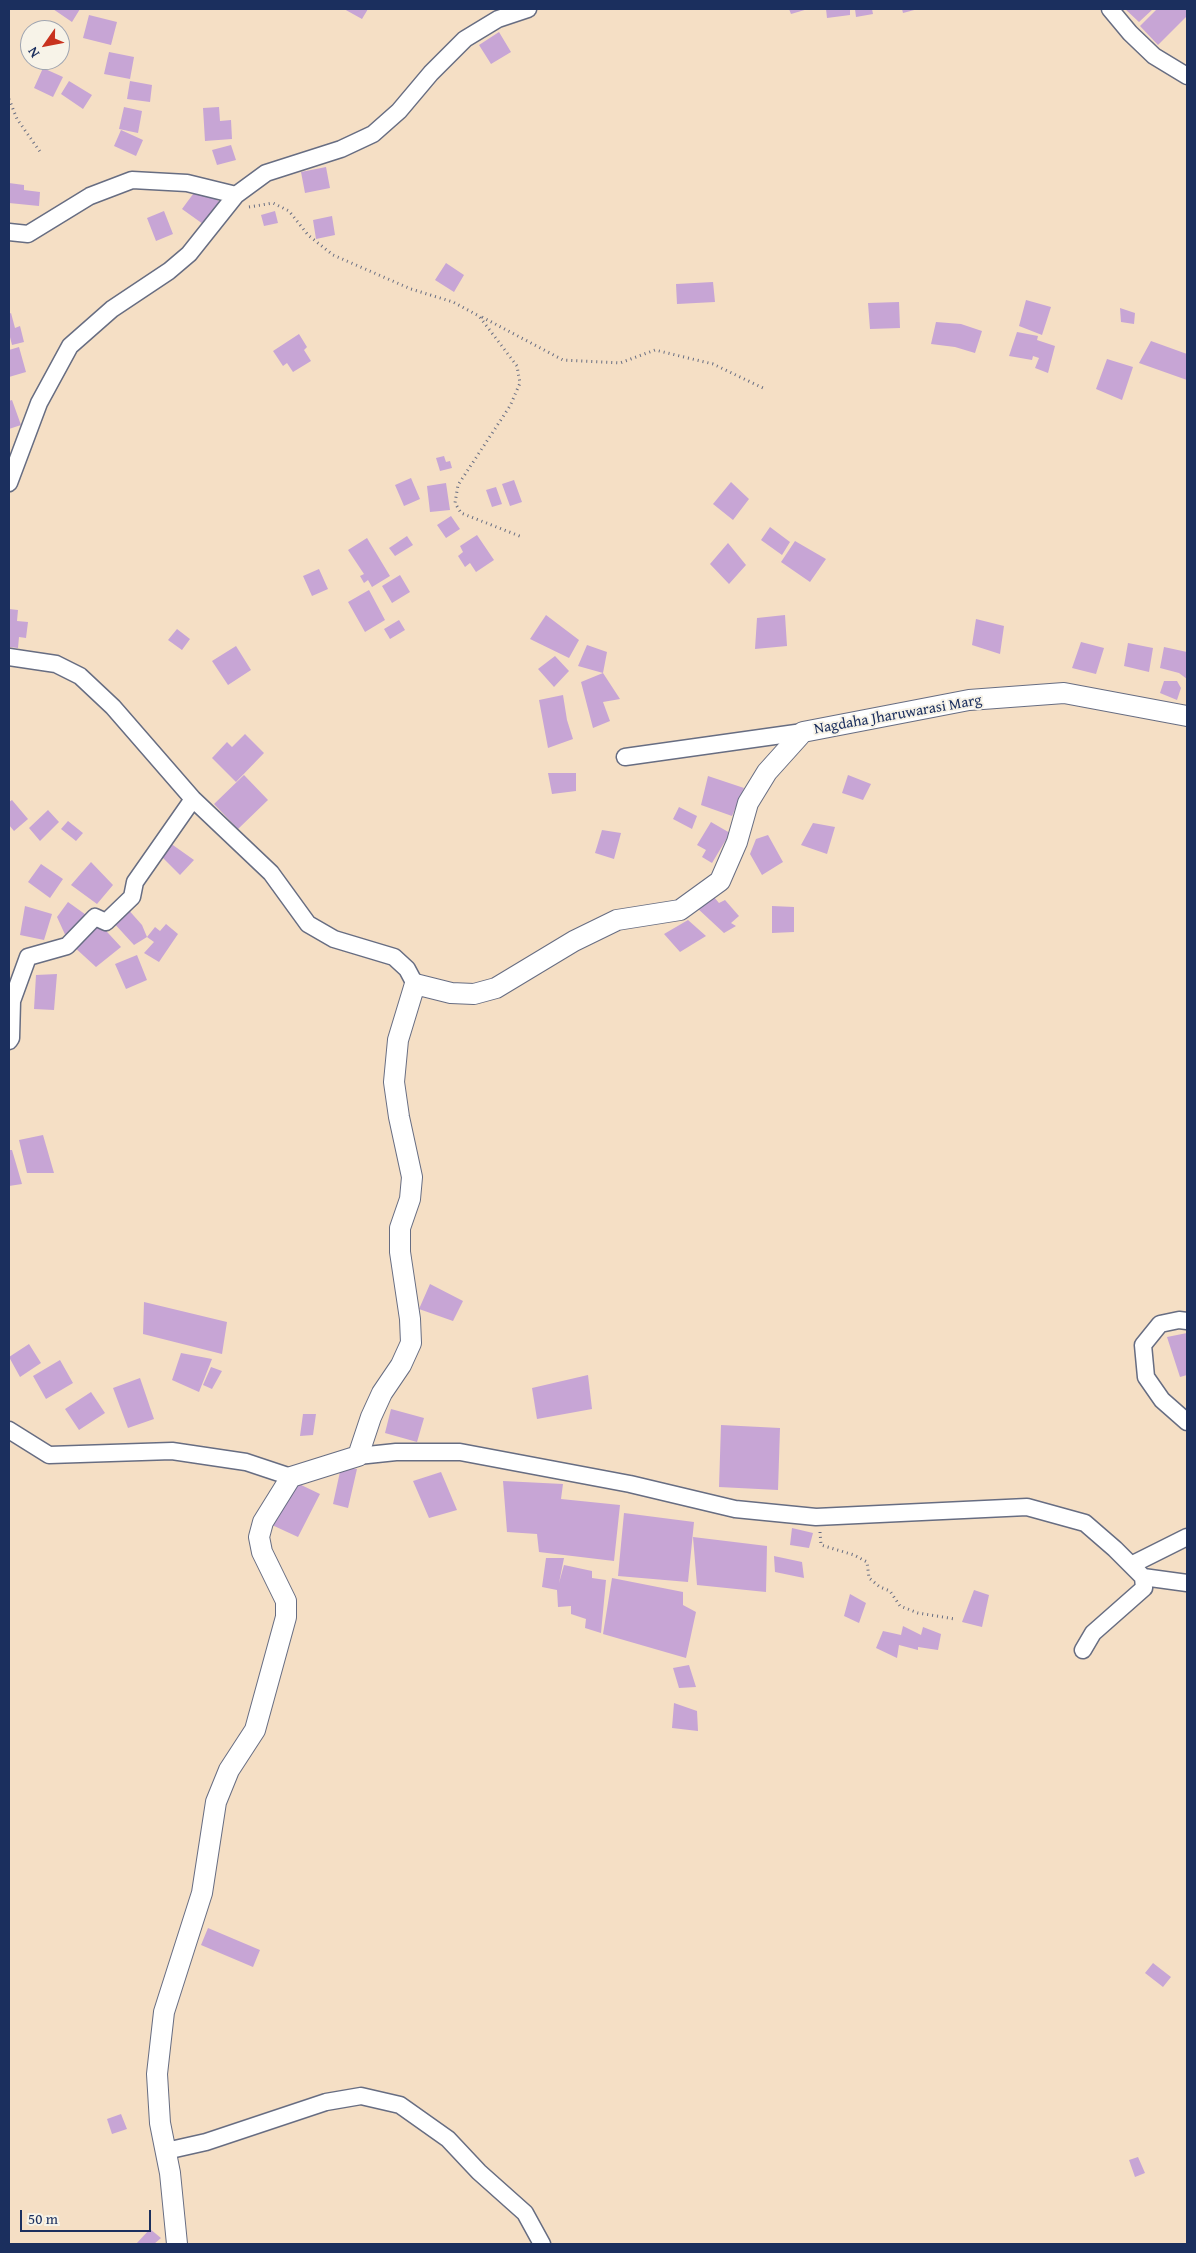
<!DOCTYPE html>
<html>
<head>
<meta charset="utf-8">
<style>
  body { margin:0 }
  #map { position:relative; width:1196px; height:2253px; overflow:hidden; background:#f5dfc5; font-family:"Gentium Book Plus",serif }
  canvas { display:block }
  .frame { position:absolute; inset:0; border:10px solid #1b2f5e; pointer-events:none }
  .north { position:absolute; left:20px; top:20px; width:50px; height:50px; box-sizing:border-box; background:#f7f3e8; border:1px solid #9fa5b1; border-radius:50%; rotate:237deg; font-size:14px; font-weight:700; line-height:20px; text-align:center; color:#1b2f5e }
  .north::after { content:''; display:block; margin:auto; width:18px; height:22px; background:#c8321e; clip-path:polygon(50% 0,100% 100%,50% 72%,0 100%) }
  .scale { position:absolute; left:20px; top:2210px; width:131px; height:22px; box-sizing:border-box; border:2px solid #1b2f5e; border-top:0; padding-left:6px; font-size:15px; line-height:18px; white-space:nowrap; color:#1b2f5e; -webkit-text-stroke:4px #f7f3e8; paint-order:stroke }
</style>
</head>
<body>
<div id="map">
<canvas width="1196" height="2253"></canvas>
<div class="frame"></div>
<div class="north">N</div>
<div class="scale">50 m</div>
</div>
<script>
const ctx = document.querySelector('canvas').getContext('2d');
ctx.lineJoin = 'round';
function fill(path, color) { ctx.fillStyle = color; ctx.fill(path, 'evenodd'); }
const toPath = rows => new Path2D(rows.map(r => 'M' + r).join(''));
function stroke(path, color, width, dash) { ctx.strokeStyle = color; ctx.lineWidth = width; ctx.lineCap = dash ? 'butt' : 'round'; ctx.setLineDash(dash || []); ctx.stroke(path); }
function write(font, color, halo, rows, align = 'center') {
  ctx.font = font + ' "Gentium Book Plus",serif'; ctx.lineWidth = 4; ctx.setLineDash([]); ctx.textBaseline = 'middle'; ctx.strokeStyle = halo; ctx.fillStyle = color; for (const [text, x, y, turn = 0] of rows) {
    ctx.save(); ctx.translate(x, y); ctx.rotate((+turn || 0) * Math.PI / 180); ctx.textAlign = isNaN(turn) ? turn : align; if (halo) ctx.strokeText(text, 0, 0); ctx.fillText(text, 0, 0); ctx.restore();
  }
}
const building = toPath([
  [53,9,80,9,72,22],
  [344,9,368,9,362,19],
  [789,9,808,9,791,14],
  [826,9,850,9,850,15,827,18],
  [855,9,872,9,873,14,856,17],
  [902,9,918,9,903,13],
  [1125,9,1153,9,1139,22],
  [1157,9,1187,9,1187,16,1158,45,1140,26],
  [89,15,117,22,111,45,83,38],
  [60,32,67,36,60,50],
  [499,32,511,52,491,64,479,45],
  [109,52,134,57,130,79,104,74],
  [43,68,63,77,53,97,34,88],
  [69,81,92,95,83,109,61,94],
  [130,81,152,85,150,102,127,99],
  [124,107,142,111,138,133,119,129],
  [219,107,220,121,231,120,232,139,205,141,203,108],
  [121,130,143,140,136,156,114,146],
  [231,145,236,160,217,165,212,150],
  [326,167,330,188,305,193,301,172],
  [9,183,24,185,24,190,40,192,39,206,9,203],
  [199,186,220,202,203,224,182,209],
  [164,211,173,234,156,241,147,218],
  [275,211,278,223,264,226,261,215],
  [332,216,335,235,316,239,313,220],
  [446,263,464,275,454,292,435,280],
  [713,282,715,302,677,304,676,284],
  [1026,300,1051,307,1042,335,1019,326],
  [899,302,900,328,870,329,868,303],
  [1120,308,1135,313,1134,324,1121,322],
  [11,313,15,328,20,326,24,342,12,345,9,333,9,314],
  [936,322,961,324,982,331,975,353,955,347,931,344],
  [1017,332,1038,336,1037,340,1055,346,1048,373,1035,368,1039,358,1033,356,1032,360,1009,356],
  [299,334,307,347,304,350,311,361,293,372,287,363,283,366,273,351],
  [1151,341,1187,354,1187,380,1139,363],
  [19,347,26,372,9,377,9,350],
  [1107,359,1133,367,1122,400,1096,389],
  [12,400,21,425,9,429,9,401],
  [444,456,446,462,450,461,452,468,440,471,436,458],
  [411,478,420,499,404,506,395,485],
  [514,480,522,502,510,506,502,484],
  [731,482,749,499,733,520,713,504],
  [446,483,450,510,430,512,427,486],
  [496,487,502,504,492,507,486,490],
  [451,516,460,529,446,538,437,525],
  [770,527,790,542,782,555,761,540],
  [477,535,494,560,476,572,470,563,465,567,458,556,463,552,460,546],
  [407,536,413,545,395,556,389,548],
  [367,538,390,576,372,587,368,580,364,583,360,576,364,574,348,550],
  [795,541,826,559,810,582,781,562],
  [728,543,746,565,729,584,710,564],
  [319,569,328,589,312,596,303,576],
  [400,575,410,592,392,603,382,586],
  [369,590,385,620,365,632,348,602],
  [9,609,18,610,17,621,28,622,26,638,19,637,18,648,9,647],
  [546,615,579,640,569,658,530,639],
  [785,615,787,646,755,649,757,618],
  [976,619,1004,626,1000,654,972,645],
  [399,620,405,630,390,639,384,629],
  [177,629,190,639,182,650,168,640],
  [1081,642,1104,648,1096,674,1072,668],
  [1128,643,1153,648,1149,672,1124,666],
  [587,645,607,652,603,673,620,699,603,702,610,721,593,728,581,682,603,673,578,666],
  [236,646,251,670,228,685,212,661],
  [1164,647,1187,652,1187,679,1179,673,1160,668],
  [555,656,569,671,554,687,538,669],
  [1164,681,1177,681,1181,688,1177,700,1160,693],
  [563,695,567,720,573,739,548,748,539,700],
  [245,734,264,753,236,782,212,758,227,742,232,747],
  [548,773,576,773,576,791,552,794],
  [244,775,268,800,238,829,214,804],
  [848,775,871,784,863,800,842,793],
  [708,776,744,788,732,816,701,805],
  [12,800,28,819,14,831,9,825,9,802],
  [679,807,697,816,692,829,673,819],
  [48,810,59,822,40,841,29,828],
  [68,821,83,833,76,841,61,829],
  [711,822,730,833,712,863,702,857,706,850,697,845],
  [813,823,835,827,827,854,801,845],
  [602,830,621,833,614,859,595,853],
  [768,835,783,862,762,875,750,854,756,839],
  [170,843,194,860,180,875,162,857],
  [91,862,113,885,97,904,71,885],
  [41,864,63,879,50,898,28,882],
  [713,896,719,903,725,900,739,916,731,923,736,926,724,933,696,907],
  [68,902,89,917,68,941,57,917],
  [25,906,52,914,44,940,20,935],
  [772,906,794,907,794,932,772,933],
  [126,907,142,925,147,937,134,945,112,921],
  [688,920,706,936,680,952,664,934],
  [97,921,121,947,96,967,72,945],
  [166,924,178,934,159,962,144,953,154,942,147,937,155,927,160,931],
  [137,955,147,980,126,989,115,964],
  [57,974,54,1010,34,1009,36,975],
  [43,1135,54,1173,27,1173,19,1140],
  [9,1150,12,1150,22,1184,9,1186],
  [430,1284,463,1301,453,1321,419,1309],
  [144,1302,227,1322,222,1354,143,1334],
  [1187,1333,1187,1375,1180,1377,1167,1337],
  [29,1344,41,1363,20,1377,9,1357],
  [181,1353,212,1359,199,1392,172,1380],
  [60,1360,73,1383,46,1399,33,1376],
  [211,1367,222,1371,212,1389,203,1385],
  [588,1375,592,1409,537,1419,532,1388],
  [140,1378,154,1419,128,1428,113,1388],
  [91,1392,105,1413,79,1430,65,1409],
  [391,1409,424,1418,417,1442,385,1433],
  [303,1414,316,1414,313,1435,300,1436],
  [721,1425,780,1428,778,1490,719,1487],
  [341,1467,357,1469,348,1508,333,1504],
  [441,1472,457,1510,429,1518,413,1481],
  [503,1481,563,1484,561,1499,620,1505,614,1561,539,1552,537,1534,507,1532],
  [297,1483,320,1494,298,1537,272,1525],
  [624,1513,694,1522,688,1582,618,1576],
  [792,1528,813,1533,809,1548,790,1545],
  [693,1537,767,1546,766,1592,697,1585],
  [774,1556,802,1562,804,1578,775,1572],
  [546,1558,564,1558,559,1583,564,1565,592,1571,592,1578,606,1580,601,1633,585,1628,586,1619,571,1614,571,1606,558,1607,557,1590,542,1587],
  [612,1578,683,1592,683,1605,696,1612,686,1658,603,1634],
  [974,1590,989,1595,982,1627,962,1622],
  [850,1594,866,1603,859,1623,844,1616],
  [903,1626,921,1635,923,1627,941,1634,938,1650,918,1647,918,1650,899,1645,897,1658,876,1648,883,1631,901,1635],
  [689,1665,696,1687,679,1688,673,1668],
  [674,1703,697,1711,698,1731,672,1728],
  [208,1928,260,1950,253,1967,201,1945],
  [1153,1963,1171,1977,1163,1987,1145,1973],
  [121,2114,127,2129,112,2134,107,2119],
  [1138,2157,1145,2173,1135,2177,1129,2160],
  [150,2229,161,2238,154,2244,136,2244]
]);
const path = toPath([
  [9,99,17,119,41,153],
  [249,207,273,203,289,211,308,235,333,255,411,289,453,302,479,316,517,366,520,383,510,406,458,485,455,503,461,513,522,537],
  [482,317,563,360,620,363,655,350,713,364,763,388],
  [820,1532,821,1545,854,1555,867,1562,869,1578,880,1587,890,1591,900,1606,918,1613,955,1619]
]);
const minor = toPath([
  [1110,9,1130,33,1154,56,1187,76],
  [9,232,28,234,90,196,132,180,187,183,236,195],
  [9,483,39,403,70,346,112,309,169,271,189,254,236,195,266,173,341,149,373,134,399,111,431,73,465,39,498,19,528,9],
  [9,657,56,664,80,676,113,707,193,799,271,873,308,924,334,939,394,957,407,969,415,984],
  [625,757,803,732],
  [9,1041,11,1038,12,1001,28,957,67,946,95,917,106,922,132,897,135,882,193,799],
  [1187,1321,1179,1320,1160,1324,1143,1345,1146,1377,1162,1400,1187,1422],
  [9,1430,49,1455,172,1451,246,1462,291,1477],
  [358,1456,396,1452,460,1452,630,1484,735,1509,816,1517,1027,1507,1085,1523,1115,1549,1143,1577,1187,1583],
  [1131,1565,1187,1537],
  [1083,1650,1093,1633,1144,1588,1143,1577],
  [166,2151,206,2142,326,2102,361,2096,400,2105,448,2139,479,2172,525,2213,542,2244]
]);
const tertiary = toPath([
  [177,2244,170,2173,160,2123,157,2074,164,2012,202,1893,216,1802,229,1770,255,1730,286,1617,286,1601,262,1552,259,1537,263,1522,291,1477,358,1456,371,1417,382,1393,401,1365,411,1343,410,1319,400,1252,400,1228,410,1199,412,1177,399,1117,394,1082,398,1040,415,984,451,993,474,994,496,988,574,941,617,920,680,910,720,881,737,842,748,803,767,772,803,732,969,700,1064,693,1187,716]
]);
const streetNames = [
  ["Nagdaha Jharuwarasi Marg",898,715,-10]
];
fill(building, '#c7a5d5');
stroke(minor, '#676d82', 19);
stroke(tertiary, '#676d82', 22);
stroke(path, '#676d82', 3, [1, 4]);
stroke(minor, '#fff', 16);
stroke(tertiary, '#fff', 20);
write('15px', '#1b2f5e', '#f7f3e8', streetNames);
</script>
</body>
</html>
